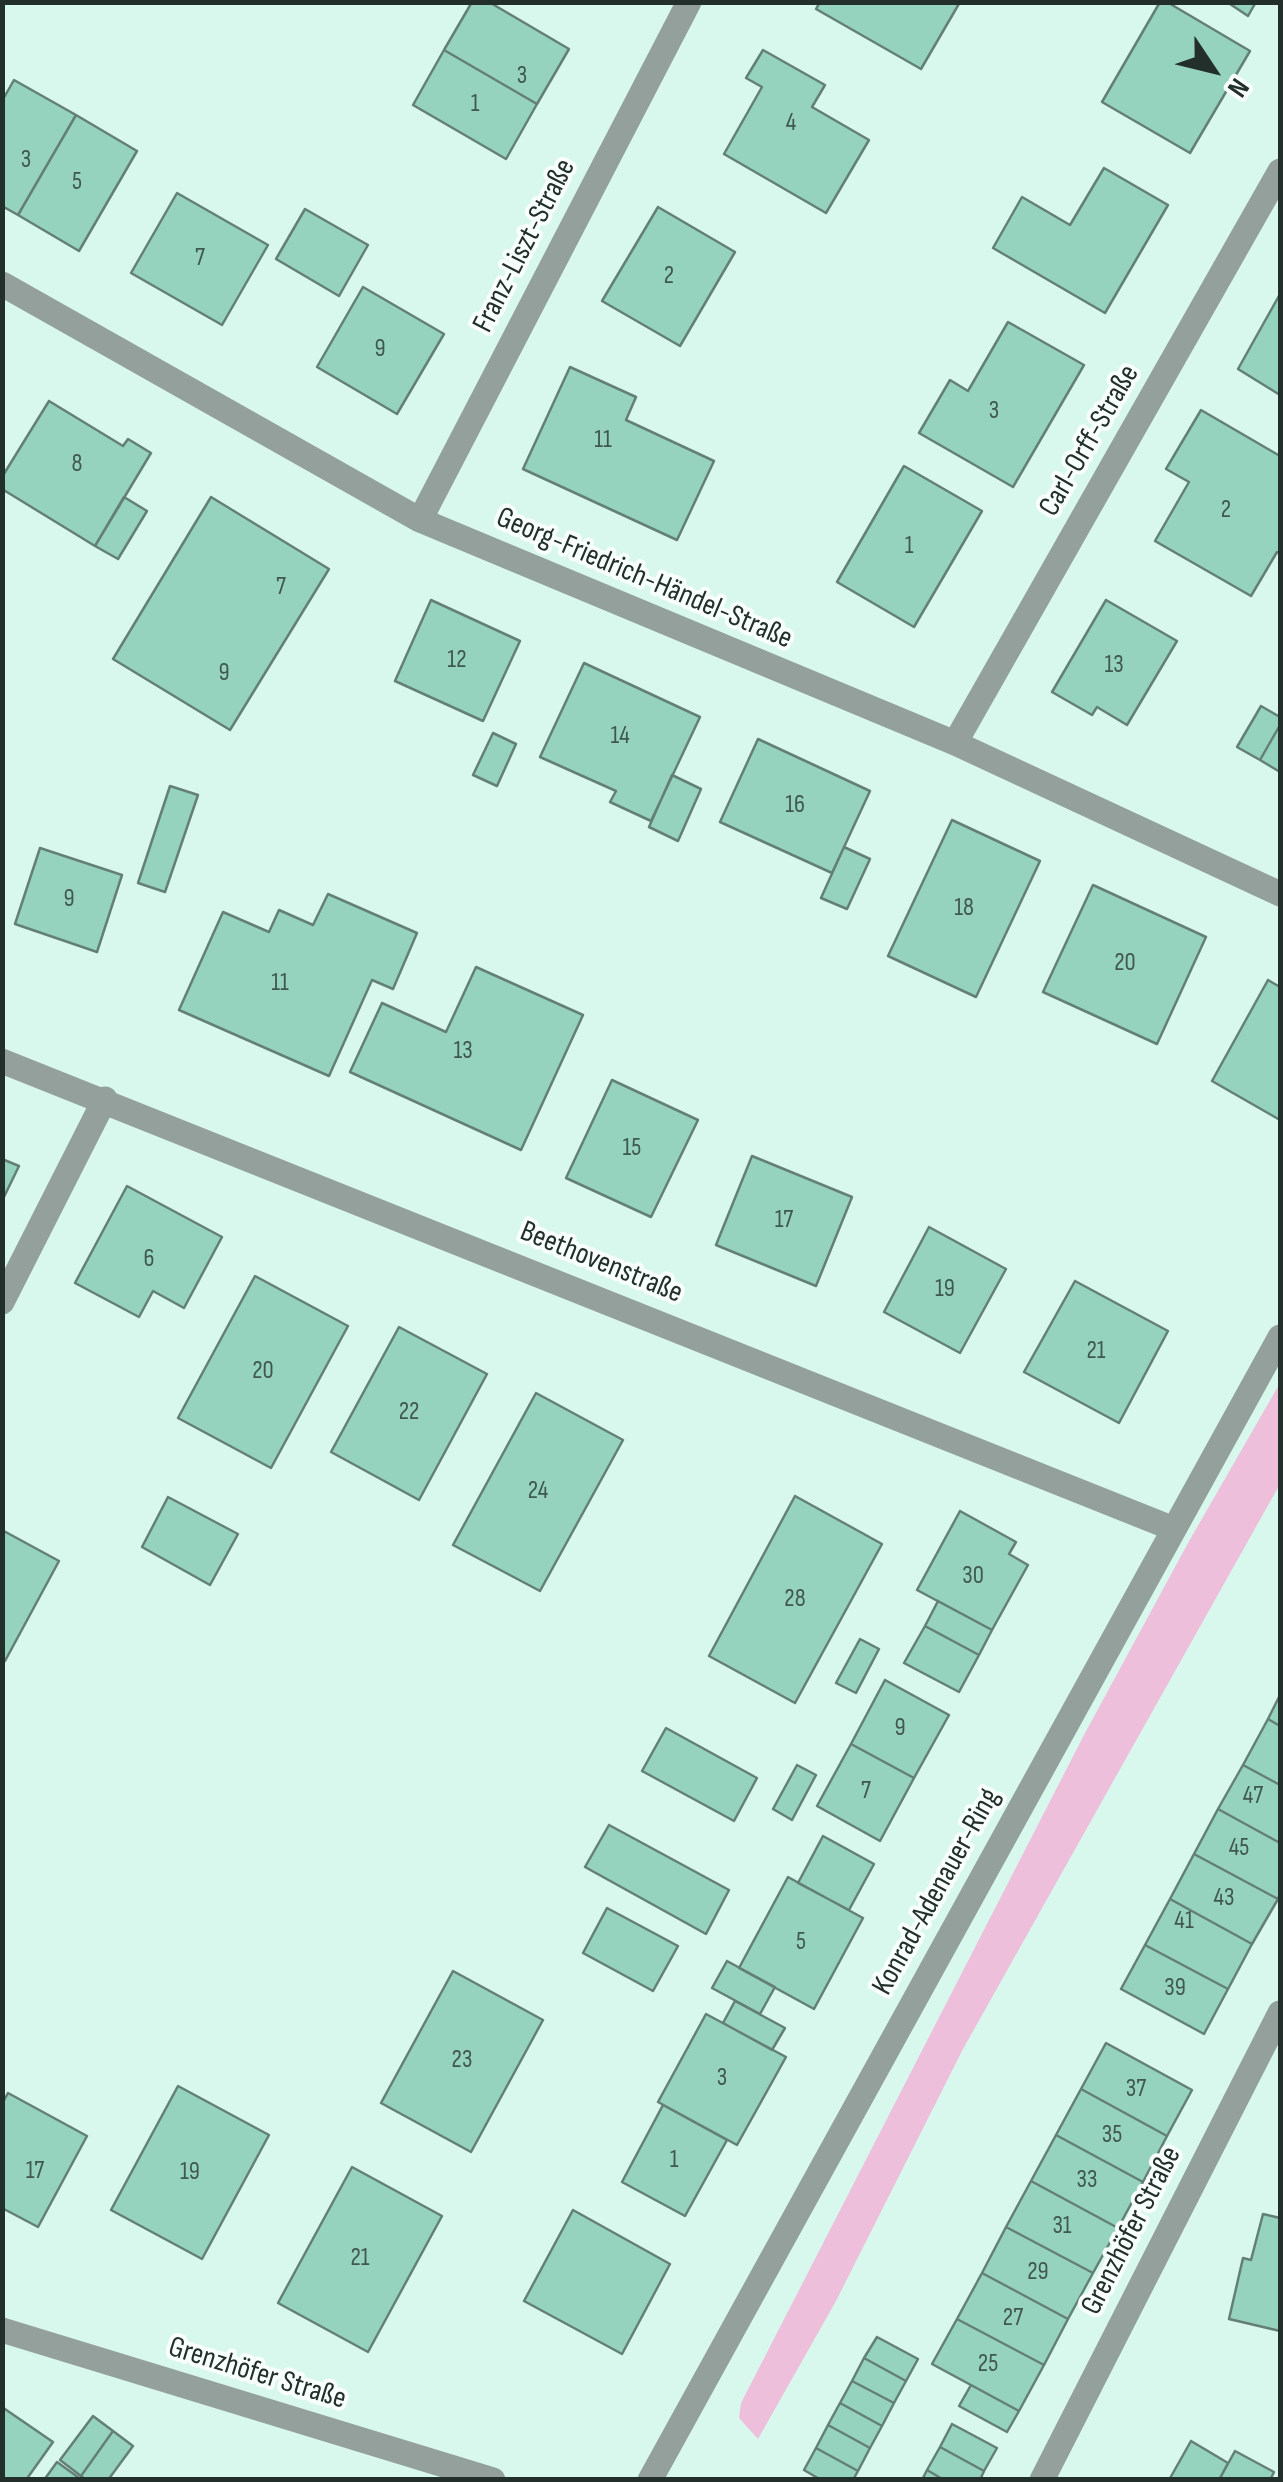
<!DOCTYPE html>
<html>
<head>
<meta charset="utf-8">
<style>
  body { margin:0 }
  #map { position:relative; width:1283px; height:2482px; overflow:hidden; background:#d9f8ed; font-family:"Sofia Sans Condensed",sans-serif }
  canvas { display:block }
  .frame { position:absolute; inset:0; border:5px solid #232f2b; pointer-events:none }
  .north { position:absolute; left:1163px; top:20px; width:100px; height:100px; -webkit-text-stroke:8px #f9fffc; paint-order:stroke; rotate:125deg; font-size:28px; font-weight:700; line-height:40px; text-align:center; color:#232f2b }
  .north::after { content:''; display:block; margin:auto; width:35px; height:45px; background:#232f2b; clip-path:polygon(50% 0,100% 100%,50% 72%,0 100%) }
</style>
</head>
<body>
<div id="map">
<canvas width="1283" height="2482"></canvas>
<div class="frame"></div>
<div class="north">N</div>
</div>
<script>
const ctx = document.querySelector('canvas').getContext('2d');
ctx.lineJoin = 'round';
function fill(path, color) { ctx.fillStyle = color; ctx.fill(path, 'evenodd'); }
const toPath = rows => new Path2D(rows.map(r => 'M' + r).join(''));
function stroke(path, color, width, dash) { ctx.strokeStyle = color; ctx.lineWidth = width; ctx.lineCap = dash ? 'butt' : 'round'; ctx.setLineDash(dash || []); ctx.stroke(path); }
function write(font, color, halo, rows, align = 'center') {
  ctx.font = font + ' "Sofia Sans Condensed",sans-serif'; ctx.lineWidth = 8; ctx.setLineDash([]); ctx.textBaseline = 'middle'; ctx.strokeStyle = halo; ctx.fillStyle = color; for (const [text, x, y, turn = 0] of rows) {
    ctx.save(); ctx.translate(x, y); ctx.rotate((+turn || 0) * Math.PI / 180); ctx.textAlign = isNaN(turn) ? turn : align; if (halo) ctx.strokeText(text, 0, 0); ctx.fillText(text, 0, 0); ctx.restore();
  }
}
const green = toPath([
  [1280,1383,1280,1484,963,2049,836,2301,758,2439,739,2418,741,2403,1084,1735,1188,1543]
]);
const building = toPath([
  [472,2,489,2,569,49,537,104,444,50,472,2],
  [820,2,960,2,921,69,816,9,820,2],
  [1160,2,1167,2,1250,51,1190,153,1102,102,1160,2],
  [1227,2,1256,2,1248,16,1227,2],
  [444,50,537,104,506,159,413,105,444,50],
  [763,50,825,85,812,107,869,140,826,213,724,154,762,87,746,78,763,50],
  [14,80,76,115,18,215,2,206,2,101,14,80],
  [76,115,137,151,79,251,18,215,76,115],
  [1104,168,1168,205,1105,313,993,248,1022,197,1070,225,1104,168],
  [177,193,268,245,222,325,131,273,177,193],
  [658,207,735,252,680,346,602,301,658,207],
  [305,209,368,245,339,296,276,259,305,209],
  [363,287,444,334,397,414,317,367,363,287],
  [1280,294,1280,395,1238,369,1280,294],
  [1008,322,1084,365,1013,487,919,433,950,380,968,391,1008,322],
  [570,367,636,397,626,420,714,461,677,540,523,469,570,367],
  [49,401,123,446,128,439,151,453,95,546,2,489,2,477,49,401],
  [1201,410,1280,456,1280,554,1277,552,1251,596,1155,541,1189,482,1166,469,1201,410],
  [904,466,982,511,914,627,837,582,904,466],
  [124,497,147,511,118,559,95,546,124,497],
  [211,497,329,569,230,730,113,659,211,497],
  [431,600,520,641,483,721,395,681,431,600],
  [1106,600,1177,641,1127,725,1097,707,1092,715,1052,692,1106,600],
  [584,663,700,717,651,821,610,802,616,791,540,757,584,663],
  [1261,706,1280,717,1280,725,1260,760,1237,747,1261,706],
  [1280,725,1280,772,1260,760,1280,725],
  [493,733,516,744,497,786,473,775,493,733],
  [758,739,870,791,832,873,720,822,758,739],
  [672,775,701,789,678,841,649,827,672,775],
  [170,786,198,795,165,892,138,883,170,786],
  [952,820,1040,861,976,997,888,956,952,820],
  [844,847,870,859,847,909,821,898,844,847],
  [40,848,122,875,97,952,15,924,40,848],
  [1093,885,1206,937,1157,1044,1043,992,1093,885],
  [328,894,417,933,393,989,372,980,329,1076,179,1010,223,912,269,932,279,910,313,925,328,894],
  [476,967,583,1015,521,1150,350,1072,382,1003,446,1032,476,967],
  [1268,980,1280,987,1280,1120,1212,1081,1268,980],
  [612,1080,698,1120,651,1217,566,1178,612,1080],
  [752,1156,852,1197,816,1286,716,1245,752,1156],
  [2,1159,19,1166,2,1201,2,1159],
  [127,1186,222,1237,184,1308,153,1291,139,1317,75,1283,127,1186],
  [929,1227,1006,1269,960,1353,884,1312,929,1227],
  [255,1276,348,1326,271,1468,178,1418,255,1276],
  [1075,1281,1168,1331,1119,1423,1024,1372,1075,1281],
  [399,1327,487,1374,419,1500,331,1452,399,1327],
  [536,1393,623,1440,540,1591,453,1545,536,1393],
  [795,1496,882,1544,795,1703,709,1656,795,1496],
  [168,1497,238,1534,210,1585,142,1547,168,1497],
  [960,1511,1016,1542,1009,1554,1028,1565,992,1630,917,1590,960,1511],
  [2,1530,59,1561,5,1661,2,1659,2,1530],
  [938,1601,992,1630,979,1655,925,1626,938,1601],
  [925,1626,979,1655,959,1692,904,1663,925,1626],
  [860,1639,879,1649,856,1693,836,1683,860,1639],
  [885,1680,949,1715,914,1778,851,1744,885,1680],
  [1280,1695,1280,1726,1268,1719,1280,1695],
  [1268,1719,1280,1726,1280,1785,1243,1765,1268,1719],
  [666,1728,757,1778,734,1821,642,1771,666,1728],
  [851,1744,914,1778,880,1841,817,1806,851,1744],
  [797,1765,816,1775,792,1820,773,1809,797,1765],
  [1243,1765,1280,1785,1280,1843,1218,1809,1243,1765],
  [1218,1809,1280,1843,1280,1894,1278,1899,1194,1854,1218,1809],
  [609,1825,729,1890,706,1934,585,1867,609,1825],
  [823,1836,874,1864,849,1910,798,1883,823,1836],
  [1194,1854,1278,1899,1252,1944,1170,1899,1194,1854],
  [788,1877,863,1918,814,2009,739,1968,788,1877],
  [1170,1899,1252,1944,1228,1989,1145,1945,1170,1899],
  [607,1908,678,1946,653,1991,583,1953,607,1908],
  [1145,1945,1228,1989,1204,2034,1121,1989,1145,1945],
  [727,1961,775,1987,760,2014,712,1988,727,1961],
  [453,1971,543,2020,471,2152,381,2103,453,1971],
  [735,2001,785,2028,772,2050,723,2023,735,2001],
  [706,2014,786,2057,737,2145,658,2102,706,2014],
  [1106,2043,1192,2090,1167,2136,1081,2089,1106,2043],
  [178,2086,269,2135,202,2259,111,2210,178,2086],
  [1081,2089,1167,2136,1143,2182,1056,2135,1081,2089],
  [8,2093,87,2136,38,2227,2,2208,2,2104,8,2093],
  [663,2105,727,2140,685,2216,622,2182,663,2105],
  [1056,2135,1143,2182,1118,2228,1031,2181,1056,2135],
  [352,2167,442,2216,368,2352,278,2303,352,2167],
  [1031,2181,1118,2228,1093,2273,1006,2227,1031,2181],
  [573,2210,670,2264,622,2354,524,2301,573,2210],
  [1263,2214,1280,2218,1280,2331,1229,2319,1243,2258,1251,2260,1263,2214],
  [1006,2227,1093,2273,1068,2319,982,2273,1006,2227],
  [982,2273,1068,2319,1044,2365,957,2319,982,2273],
  [957,2319,1044,2365,1019,2411,932,2364,957,2319],
  [877,2337,918,2359,906,2381,864,2358,877,2337],
  [864,2358,906,2381,894,2403,852,2381,864,2358],
  [852,2381,894,2403,882,2426,840,2403,852,2381],
  [971,2385,1019,2411,1007,2432,959,2406,971,2385],
  [840,2403,882,2426,870,2448,828,2425,840,2403],
  [2,2407,53,2442,26,2480,2,2480,2,2407],
  [93,2416,113,2431,81,2476,60,2460,93,2416],
  [952,2424,997,2448,984,2471,940,2447,952,2424],
  [828,2425,870,2448,858,2471,816,2448,828,2425],
  [113,2431,133,2446,108,2480,86,2480,81,2476,113,2431],
  [1191,2441,1228,2463,1219,2480,1169,2480,1191,2441],
  [940,2447,984,2471,980,2480,944,2480,927,2470,940,2447],
  [816,2448,858,2471,853,2480,821,2480,804,2470,816,2448],
  [1235,2451,1274,2472,1270,2480,1219,2480,1235,2451],
  [57,2462,82,2480,44,2480,57,2462],
  [927,2470,944,2480,922,2480,927,2470]
]);
const minor = toPath([
  [2,284,420,520,955,743,1280,894],
  [420,520,689,2],
  [955,743,1280,171],
  [2,1061,1174,1529],
  [2,1302,105,1099],
  [650,2480,1280,1337],
  [1042,2480,1280,2013]
]);
const tertiary = toPath([
  [2,2330,493,2480]
]);
const numberNames = [
  ["3",522,77],
  ["1",475,105],
  ["4",791,124],
  ["3",26,161],
  ["5",77,183],
  ["7",200,259],
  ["2",669,277],
  ["9",380,350],
  ["3",994,412],
  ["11",603,441],
  ["8",77,465],
  ["2",1226,511],
  ["1",909,547],
  ["7",281,588],
  ["12",457,661],
  ["13",1114,666],
  ["9",224,674],
  ["14",620,737],
  ["16",795,806],
  ["9",69,900],
  ["18",964,909],
  ["20",1125,964],
  ["11",280,984],
  ["13",463,1052],
  ["15",632,1149],
  ["17",784,1221],
  ["6",149,1260],
  ["19",945,1290],
  ["21",1096,1352],
  ["20",263,1372],
  ["22",409,1413],
  ["24",538,1492],
  ["30",973,1577],
  ["28",795,1600],
  ["9",900,1729],
  ["7",866,1792],
  ["47",1253,1797],
  ["45",1239,1849],
  ["43",1224,1899],
  ["41",1184,1922],
  ["5",801,1943],
  ["39",1175,1989],
  ["23",462,2061],
  ["3",722,2079],
  ["37",1136,2090],
  ["35",1112,2136],
  ["1",674,2161],
  ["17",35,2172],
  ["19",190,2173],
  ["33",1087,2181],
  ["31",1062,2227],
  ["21",360,2259],
  ["29",1038,2273],
  ["27",1013,2319],
  ["25",988,2365]
];
const streetNames = [
  ["Franz-Liszt-Straße",525,246,-63],
  ["Carl-Orff-Straße",1090,441,-60],
  ["Georg-Friedrich-Händel-Straße",644,579,23],
  ["Beethovenstraße",601,1263,22],
  ["Konrad-Adenauer-Ring",937,1892,-61],
  ["Grenzhöfer Straße",1132,2231,-63],
  ["Grenzhöfer Straße",257,2374,17]
];
fill(green, '#eebfdb');
fill(building, '#95d3be');
stroke(building, '#648076', 2.5);
stroke(minor, '#93a09b', 25);
stroke(tertiary, '#93a09b', 25);
write('25px', '#405850', null, numberNames);
write('30px', '#232f2b', '#f9fffc', streetNames);
</script>
</body>
</html>
